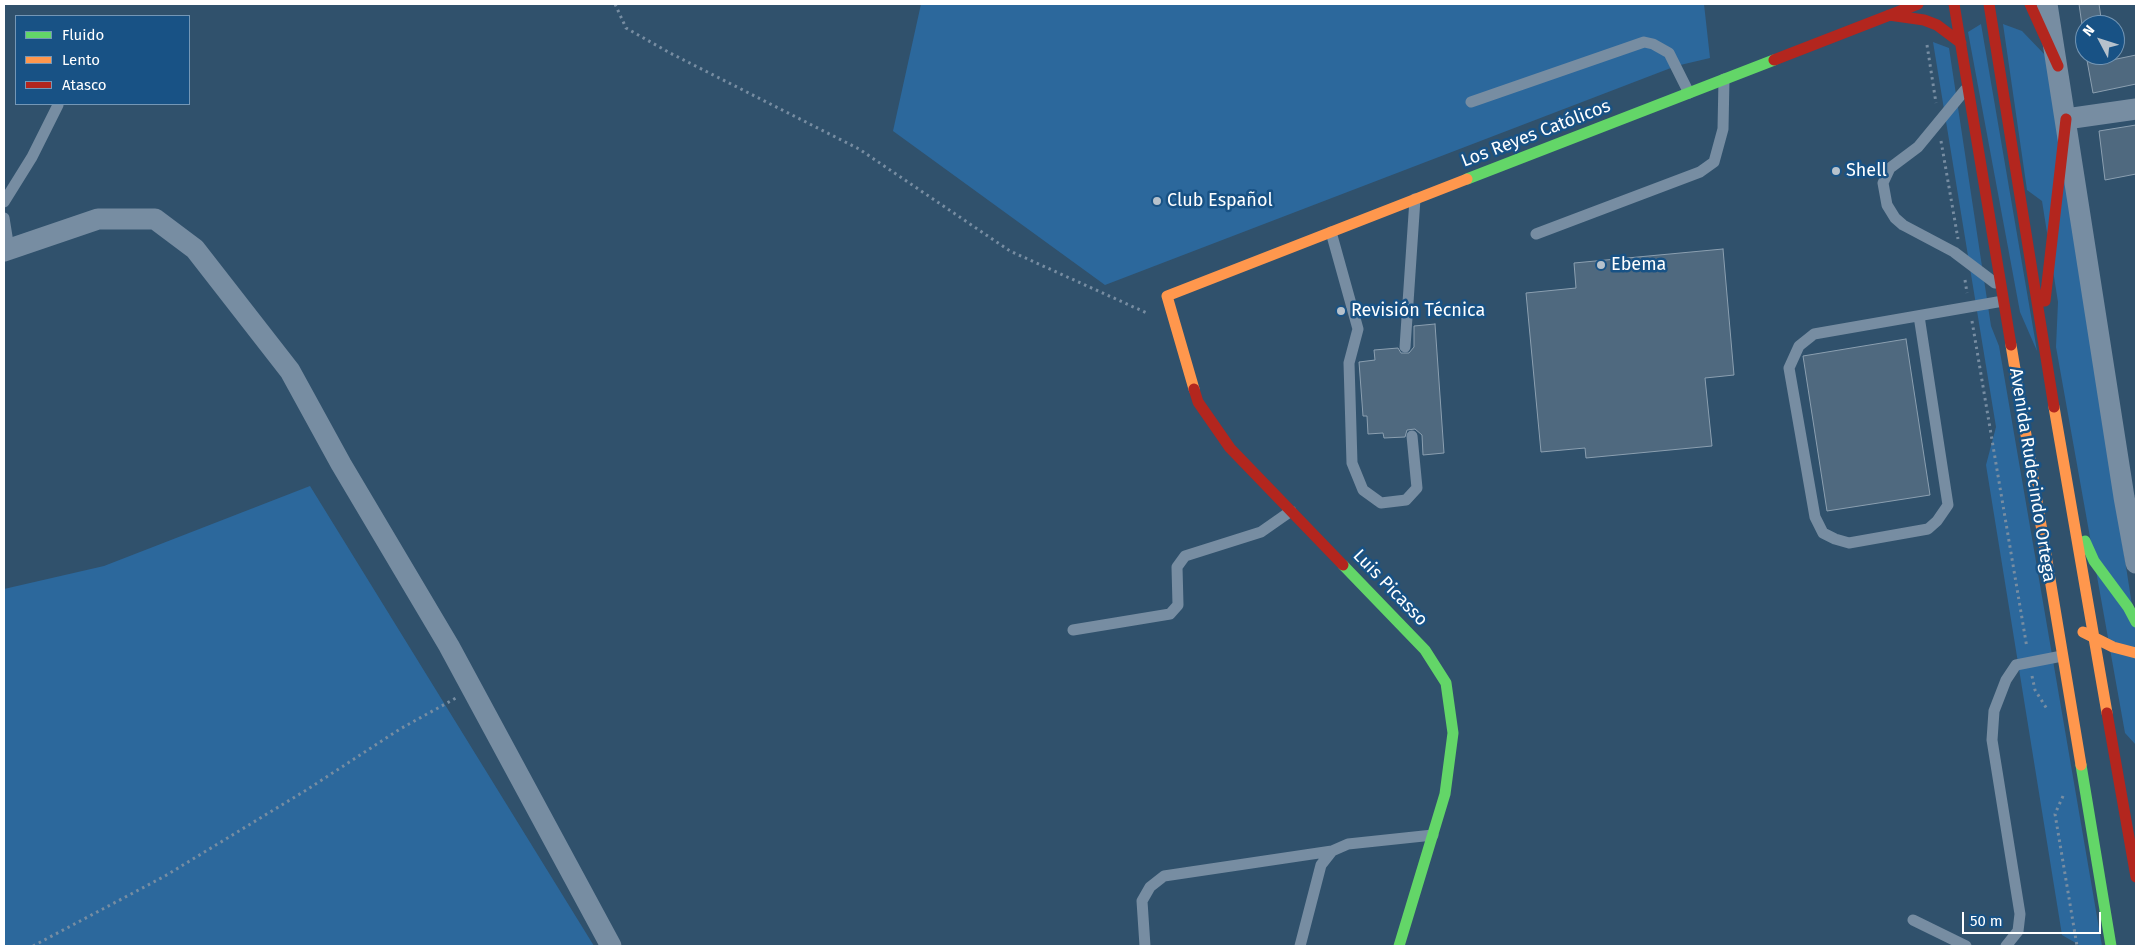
<!DOCTYPE html>
<html>
<head>
<meta charset="utf-8">
<style>
  body { margin:0 }
  #map { position:relative; width:2140px; height:950px; overflow:hidden; background:#30516c; font-family:"Fira Sans",sans-serif }
  canvas { display:block }
  .frame { position:absolute; inset:0; border:5px solid #fff; pointer-events:none }
  .legend { position:absolute; left:15px; top:15px; width:175px; height:90px; box-sizing:border-box; background:#185285; border:1px solid #7497b6; margin:0; padding:6px 9px; list-style:none; font-size:15px; color:#fff }
  .legend li { display:flex; align-items:center; gap:10px; height:25px }
  .legend b { width:25px; border:1px solid #7497b6 }
  .north { position:absolute; left:2075px; top:15px; width:50px; height:50px; box-sizing:border-box; background:#185285; border:1px solid #7497b6; border-radius:50%; rotate:310deg; font-size:14px; font-weight:700; line-height:20px; text-align:center; color:#fff }
  .north::after { content:''; display:block; margin:auto; width:18px; height:22px; background:#b7c2cc; clip-path:polygon(50% 0,100% 100%,50% 72%,0 100%) }
  .scale { position:absolute; left:1962px; top:912px; width:139px; height:22px; box-sizing:border-box; border:2px solid #fff; border-top:0; padding-left:6px; font-size:15px; line-height:18px; white-space:nowrap; color:#fff; -webkit-text-stroke:4px #185285; paint-order:stroke }
</style>
</head>
<body>
<div id="map">
<canvas width="2140" height="950"></canvas>
<div class="frame"></div>
<ul class="legend">
<li><b style="height:6px;background:#63d668"></b>Fluido</li>
<li><b style="height:6px;background:#ff974d"></b>Lento</li>
<li><b style="height:6px;background:#b3261e"></b>Atasco</li>
</ul>
<div class="north">N</div>
<div class="scale">50 m</div>
</div>
<script>
const ctx = document.querySelector('canvas').getContext('2d');
ctx.lineJoin = 'round';
function fill(path, color) { ctx.fillStyle = color; ctx.fill(path, 'evenodd'); }
const toPath = rows => new Path2D(rows.map(r => 'M' + r).join(''));
function stroke(path, color, width, dash) { ctx.strokeStyle = color; ctx.lineWidth = width; ctx.lineCap = dash ? 'butt' : 'round'; ctx.setLineDash(dash || []); ctx.stroke(path); }
function write(font, color, halo, rows, align = 'center') {
  ctx.font = font + ' "Fira Sans",sans-serif'; ctx.lineWidth = 5; ctx.setLineDash([]); ctx.textBaseline = 'middle'; ctx.strokeStyle = halo; ctx.fillStyle = color; for (const [text, x, y, turn = 0] of rows) {
    ctx.save(); ctx.translate(x, y); ctx.rotate((+turn || 0) * Math.PI / 180); ctx.textAlign = isNaN(turn) ? turn : align; if (halo) ctx.strokeText(text, 0, 0); ctx.fillText(text, 0, 0); ctx.restore();
  }
}
const green = toPath([
  [921,4,1704,4,1710,58,1676,66,1105,285,893,131],
  [1981,24,2037,351,2020,312,1968,32],
  [2003,24,2022,31,2047,57,2136,631,2136,745,2125,733,2056,347,2058,302,2042,201,2027,190],
  [1933,42,1949,48,1991,326,1999,346,2102,946,2081,946,2062,935,1986,465,1996,427],
  [310,486,594,946,4,946,4,589,104,566]
]);
const building = toPath([
  [2079,4,2099,4,2102,25,2082,25,2079,4],
  [2086,55,2106,55,2107,61,2136,55,2136,84,2093,93,2086,55],
  [2136,125,2136,174,2105,180,2099,131,2136,125],
  [1723,249,1734,375,1705,378,1712,446,1586,458,1585,448,1541,452,1526,293,1576,288,1574,263,1723,249],
  [1435,324,1444,453,1423,455,1422,435,1415,429,1407,430,1405,437,1384,438,1383,433,1368,434,1367,416,1363,416,1359,362,1375,360,1374,350,1398,348,1401,353,1409,353,1414,347,1414,326,1435,324],
  [1906,339,1930,495,1827,511,1803,356,1906,339]
]);
const path = toPath([
  [615,4,626,28,670,53,859,149,1010,251,1149,314],
  [1927,45,1936,103],
  [1941,141,1958,239],
  [1965,280,1967,293],
  [1972,321,2027,648],
  [2032,676,2035,690,2047,709],
  [2063,796,2055,814,2077,946],
  [33,946,165,876,308,789,400,729,456,698]
]);
const lane = toPath([
  [1965,90,1918,147,1890,168,1883,183,1887,205,1895,218,1903,225,1954,252,1995,283],
  [1471,102,1644,42,1653,44,1669,53,1689,93],
  [4,202,32,157,58,105],
  [4,218,9,249],
  [1331,232,1358,329,1349,363,1352,463,1363,490,1381,503,1406,500,1417,488,1412,436],
  [1536,234,1700,172,1714,162,1723,129,1724,79],
  [1919,316,1948,505,1937,521,1928,529,1849,543,1835,539,1823,533,1815,517,1789,368,1799,346,1814,334,2003,301],
  [1405,347,1415,199],
  [1073,630,1170,614,1178,605,1177,567,1185,556,1261,532,1291,511],
  [1913,920,1966,946],
  [1145,946,1142,901,1150,887,1164,876,1332,851],
  [1300,946,1321,865,1332,851,1348,844,1433,835],
  [2006,946,2018,931,2020,914,1992,740,1994,711,2006,680,2016,665,2062,656]
]);
const street = toPath([
  [2047,4,2124,497,2136,563],
  [2066,119,2136,109],
  [4,251,98,219,155,219,195,249,290,371,341,464,449,646,611,946]
]);
const fast = toPath([
  [1467,179,1774,60],
  [2085,541,2094,561,2128,607,2136,622],
  [1343,565,1425,650,1446,683,1453,733,1445,794,1399,946],
  [2081,765,2111,946]
]);
const slow = toPath([
  [2011,345,2081,765],
  [1194,389,1167,296,1467,179],
  [2054,407,2107,713],
  [2083,632,2113,647,2136,653]
]);
const jam = toPath([
  [1954,4,2011,345],
  [1989,4,2054,407],
  [2030,4,2058,66],
  [1889,15,1924,20,1937,25,1961,43],
  [1774,60,1918,4],
  [2045,301,2066,119],
  [1194,389,1198,402,1230,448,1343,565],
  [2107,713,2136,877]
]);
const markers = [
  [1836,171,5,"#b7c2cc"],
  [1157,201,5,"#b7c2cc"],
  [1601,265,5,"#b7c2cc"],
  [1341,311,5,"#b7c2cc"]
];
const streetNames = [
  ["Los Reyes Católicos",1536,134,-21],
  ["Avenida Rudecindo Ortega",2032,475,81],
  ["Luis Picasso",1390,588,46]
];
const poiNames = [
  ["Shell",1846,171],
  ["Club Español",1167,201],
  ["Ebema",1611,265],
  ["Revisión Técnica",1351,311]
];
fill(green, '#2c689c');
fill(building, '#4f697f');
stroke(building, '#8b9fb0', 1);
stroke(path, '#778da2', 3, [2.5, 4]);
stroke(lane, '#778da2', 11);
stroke(street, '#778da2', 21);
stroke(fast, '#63d668', 11);
stroke(slow, '#ff974d', 11);
stroke(jam, '#b3261e', 11);
for (const [x, y, r, color] of markers) { const dot = new Path2D(); dot.arc(x, y, r, 0, 2 * Math.PI); ctx.fillStyle = color; ctx.fill(dot); stroke(dot, '#185285', 2); }
write('18px', '#fff', '#185285', streetNames);
write('18px', '#fff', '#185285', poiNames, 'left');
</script>
</body>
</html>
